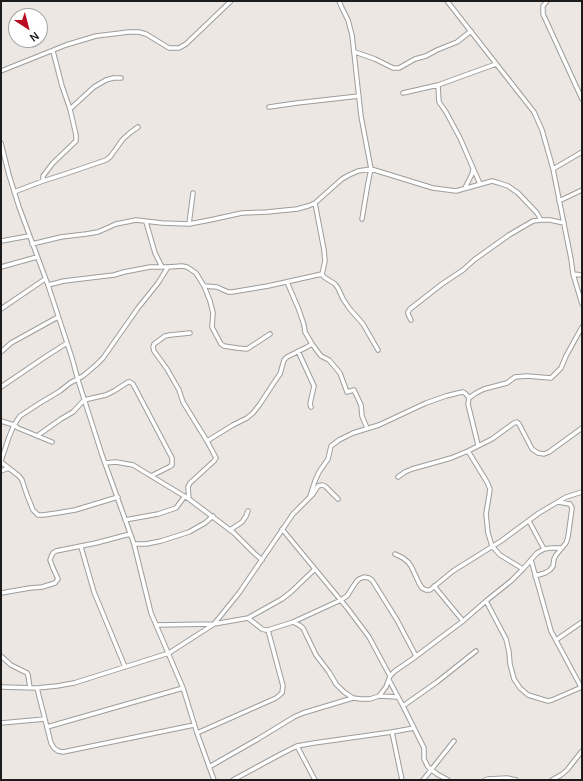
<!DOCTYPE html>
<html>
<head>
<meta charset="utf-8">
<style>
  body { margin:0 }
  #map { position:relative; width:583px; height:781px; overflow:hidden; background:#ece7e2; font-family:Manrope,sans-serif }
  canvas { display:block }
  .frame { position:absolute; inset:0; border:2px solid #1c1c1c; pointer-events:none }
  .north { position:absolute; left:8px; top:8px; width:40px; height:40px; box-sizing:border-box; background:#fff; border:1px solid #a4a4a4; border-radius:50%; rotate:144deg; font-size:11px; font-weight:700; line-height:16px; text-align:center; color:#1c1c1c }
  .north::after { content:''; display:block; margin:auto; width:14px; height:18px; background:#ba0d23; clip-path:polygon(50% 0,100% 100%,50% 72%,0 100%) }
</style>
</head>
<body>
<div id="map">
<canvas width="583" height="781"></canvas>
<div class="frame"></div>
<div class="north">N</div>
</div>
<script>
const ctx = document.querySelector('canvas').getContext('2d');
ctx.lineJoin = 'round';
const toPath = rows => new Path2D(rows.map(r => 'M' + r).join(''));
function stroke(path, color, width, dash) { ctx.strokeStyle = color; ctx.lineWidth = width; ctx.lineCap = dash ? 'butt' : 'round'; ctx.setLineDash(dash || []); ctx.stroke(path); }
const minor = toPath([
  [339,1,342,8,348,20,352,35,361,116,371,169,368,183,362,219],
  [447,1,523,98,534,112,542,130,553,169,571,259,573,274,582,304],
  [547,1,543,6,543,14,582,99],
  [355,52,375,59,393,68,399,68,415,59,426,56,437,50,457,42,471,31],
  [1,71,66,45,96,36,129,32,139,32,146,34,169,48,179,48,186,44,231,1],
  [438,85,439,102,446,112,460,138,480,184],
  [403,93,438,85,496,64],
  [269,107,297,103,359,96],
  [70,109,94,87,106,80,113,78,121,78],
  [1,143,9,175,19,207,48,285,72,358,78,380,102,455,134,544,151,613,183,688,197,733,214,780],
  [553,169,582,152],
  [43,181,43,176,53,163,76,141,76,135,70,109,62,86,53,51],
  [465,188,472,174,473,169],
  [14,192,43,181,65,174,106,160,110,157,123,139,131,132,138,127],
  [559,201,582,190],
  [146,222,155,253,162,267],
  [189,224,193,193],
  [1,241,29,236],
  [32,244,61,237,86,234,98,232,116,224,136,220,162,223,189,224,210,220,242,213,267,212,297,209,308,206,315,203,342,179,349,175,358,171,371,169,433,188,456,191,492,181,499,183,508,186,518,193,537,213,541,220,550,220,564,223],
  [1,267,37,257],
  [322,274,324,277,335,284,338,288,343,299,349,308,363,324,378,350],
  [573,274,582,275],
  [48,285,64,281,114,275,124,272,150,267,168,267,182,266,187,267,196,273,204,286,210,301,213,313,212,327,221,344,224,346,237,348,247,349,270,334],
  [204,286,217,287,228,292,232,292,268,286,322,274,325,261,324,250,315,203],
  [1,309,45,279],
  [411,320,408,314,408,312,410,309,442,284,463,270,474,260,509,235,533,221,541,220],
  [312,344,321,356,329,360,340,373,347,392,354,390,361,405,362,416,367,428],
  [298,351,314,386,310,404,311,407],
  [1,352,11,343,58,317],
  [1,387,45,357,67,343],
  [1,421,14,425,20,416,40,403,60,391,70,383,83,376,96,365,103,358,138,308,158,283,168,267],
  [37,436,61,419,73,412,84,400,106,395,114,391,128,382,130,382,133,384,172,458,172,465,169,467,151,476],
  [207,441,233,425,247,418,253,413,260,404,275,381,280,374,284,360,287,357,307,347,312,344,305,332,304,325,299,310,287,282],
  [478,445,468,404,469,398,476,393,484,389,507,383,515,377,527,376,551,378,561,368,566,356,582,327],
  [1,461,9,437,14,425,18,428,52,442],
  [1,462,19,476,22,480,27,495,33,510,38,515,43,515,57,513,75,510,118,497],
  [105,463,116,462,133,465,189,499,234,533,254,553,262,560],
  [1,471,9,468],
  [398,477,405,472,412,469,451,458,468,451,492,439,514,423,517,422,519,424,532,449,538,453,544,454,549,452,582,428],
  [310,496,315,481,319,472,328,459,331,446,339,440,353,433,379,425,426,403,446,396,458,393,463,392,466,394,469,398],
  [189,499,188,487,190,483,214,461,216,458,207,441,183,402,179,390,167,369,154,351,153,347,154,344,165,336,170,335,190,333],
  [125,520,158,514,176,508,185,496],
  [529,521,544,549],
  [282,529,348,609,369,637,390,676],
  [230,530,242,522,246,516,248,511],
  [134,544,146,544,161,541,189,532,205,523,213,516],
  [81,547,94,592,125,667],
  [395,554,403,558,408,562,411,566,419,583,422,588,426,590,430,590,453,571,501,541,539,513,566,497,582,492],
  [531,560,551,631,581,687],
  [523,569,537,553,544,549,551,548,562,548],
  [535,576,545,573,550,570,553,566,554,559,556,555,566,543,568,537,572,508,570,504,558,502],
  [434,586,463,621],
  [1,593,30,588,42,587,55,583,58,579,53,568,50,560,51,557,53,553,56,551,96,543,130,534],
  [486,601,506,639,509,652,510,664,514,679,520,688,528,695,548,701,552,700,582,687],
  [248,618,282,599,291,592,315,569],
  [293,622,341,600,347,596,356,582,359,579,364,577,369,578,372,580,397,620,416,656],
  [156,625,214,624,248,618,262,629,265,630,268,630,293,622,299,625,303,628,316,655,329,672,336,684,344,692,353,698,361,699,370,699,379,696,386,687,390,676,395,671,411,660,463,621,486,601,511,581,523,569,500,555,492,546,488,533,486,514,489,496,490,489,487,482,468,451],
  [556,640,582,622],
  [1,656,11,665,27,673,28,675,30,688],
  [389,680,403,706,424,748,424,759,428,767,437,774,448,780],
  [1,687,37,688,57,686,74,683,169,653,214,624,239,593,293,514,313,494,318,486,322,485,325,486,338,499],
  [37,688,51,743,54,748,58,751,63,752,194,725],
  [379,696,398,697],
  [403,706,437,682,476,651],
  [1,723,45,719],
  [47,727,183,688],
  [392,732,414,728],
  [197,733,276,698,282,693,283,686,268,630],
  [297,746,315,780],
  [209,767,258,739,294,717,303,713,353,698],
  [233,780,281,754,297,746,314,743,392,732,402,780],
  [423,780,454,741],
  [485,780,488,779,507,778,516,780],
  [552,780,561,775,567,770,582,751]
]);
stroke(minor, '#9d9d9d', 5.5);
stroke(minor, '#fff', 3.5);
</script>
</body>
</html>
